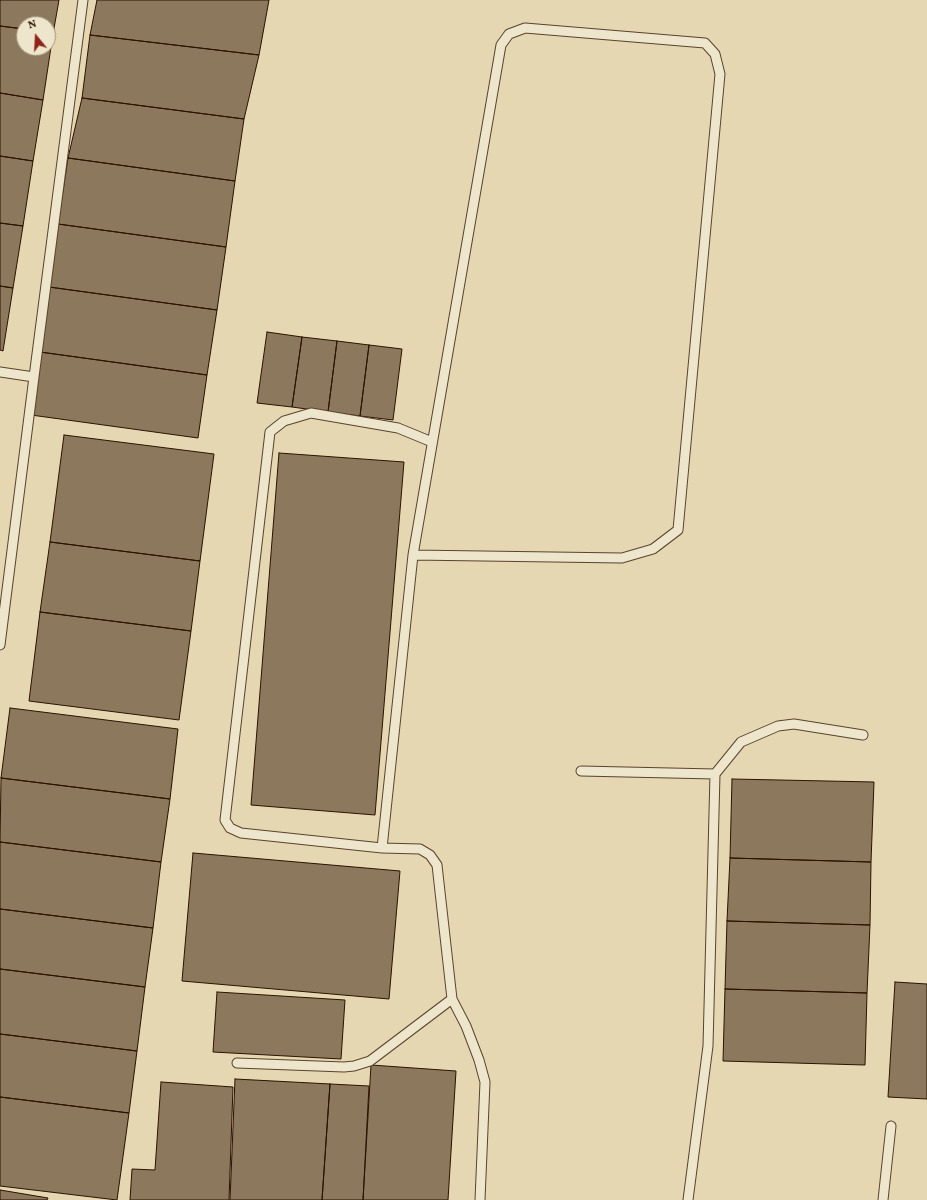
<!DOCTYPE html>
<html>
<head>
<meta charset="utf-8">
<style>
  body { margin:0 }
  #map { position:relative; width:927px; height:1200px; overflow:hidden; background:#e4d7b1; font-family:Vollkorn,serif }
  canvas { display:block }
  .north { position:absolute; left:16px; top:16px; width:40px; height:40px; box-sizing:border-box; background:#ede5cc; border:1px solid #a0917a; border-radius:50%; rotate:342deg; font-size:11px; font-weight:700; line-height:16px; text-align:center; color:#2c1200 }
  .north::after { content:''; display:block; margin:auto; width:14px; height:18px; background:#8f2418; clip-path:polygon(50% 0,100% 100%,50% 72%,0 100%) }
</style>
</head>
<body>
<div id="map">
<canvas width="927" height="1200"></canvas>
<div class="north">N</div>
</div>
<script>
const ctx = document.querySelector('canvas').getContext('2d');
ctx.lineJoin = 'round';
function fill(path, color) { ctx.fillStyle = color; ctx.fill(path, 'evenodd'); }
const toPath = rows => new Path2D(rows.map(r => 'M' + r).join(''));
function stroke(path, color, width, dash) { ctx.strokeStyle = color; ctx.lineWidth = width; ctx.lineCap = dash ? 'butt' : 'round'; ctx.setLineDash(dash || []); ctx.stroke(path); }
const building = toPath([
  [0,0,59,0,53,34,48,33,48,24,24,24,24,29,0,26,0,0],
  [97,0,269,0,259,55,90,35,97,0],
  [0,26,24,29,24,48,48,48,48,33,53,34,43,100,0,93,0,26],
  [90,35,259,55,244,119,82,98,90,35],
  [0,93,43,100,33,161,0,156,0,93],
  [82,98,244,119,235,181,68,158,82,98],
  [0,156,33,161,23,226,0,223,0,156],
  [68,158,235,181,226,247,58,224,68,158],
  [0,223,23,226,13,288,0,286,0,223],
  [58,224,226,247,217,310,49,287,58,224],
  [0,286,13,288,3,351,0,350,0,286],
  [49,287,217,310,207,375,40,352,49,287],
  [267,332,302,337,292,407,257,403,267,332],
  [302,337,337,341,328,412,292,407,302,337],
  [337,341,369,345,360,416,328,412,337,341],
  [369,345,402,349,393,420,360,416,369,345],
  [40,352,207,375,198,438,31,415,40,352],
  [64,435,214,454,200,561,50,542,64,435],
  [279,453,404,462,375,815,251,805,279,453],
  [50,542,200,561,191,631,40,612,50,542],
  [40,612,191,631,179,720,29,701,40,612],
  [10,708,178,729,170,799,1,778,10,708],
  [1,778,170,799,161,862,0,842,1,778],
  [732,779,874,782,871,862,730,858,732,779],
  [0,842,161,862,153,928,0,909,0,842],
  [193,853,400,871,389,999,182,981,193,853],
  [730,858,871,862,870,925,727,921,730,858],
  [0,909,153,928,145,987,0,969,0,909],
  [727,921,870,925,867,993,725,989,727,921],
  [0,969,145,987,137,1051,0,1034,0,969],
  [895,982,927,984,927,1099,888,1097,895,982],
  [725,989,867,993,865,1065,723,1061,725,989],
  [217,992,345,1000,341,1059,213,1052,217,992],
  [0,1034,137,1051,129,1113,0,1097,0,1034],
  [371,1065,456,1071,448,1200,363,1200,371,1065],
  [235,1079,330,1084,322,1200,230,1200,235,1079],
  [161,1082,233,1087,229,1200,130,1200,132,1169,155,1170,161,1082],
  [330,1084,369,1086,363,1200,322,1200,330,1084],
  [0,1097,129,1113,117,1200,0,1186,0,1097],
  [0,1190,48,1198,47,1200,0,1200,0,1190]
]);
const lane = toPath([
  [0,372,34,377],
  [432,442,398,428,311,413,284,421,270,432,225,820,230,828,241,833,382,848,420,849,430,855,437,865,452,999],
  [0,645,34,377,83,0],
  [581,771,715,774],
  [382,848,413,555,501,45,509,34,525,28,705,43,715,54,720,74,678,530,653,549,622,558,413,555],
  [237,1063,344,1067,354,1066,370,1061,452,999,466,1026,479,1060,485,1082,480,1200],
  [688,1200,708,1046,715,774,741,742,778,726,794,724,863,735],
  [883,1200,891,1126]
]);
fill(building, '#8c785c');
stroke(building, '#2c1200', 1);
stroke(lane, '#5a432c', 11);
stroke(lane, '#ede5cc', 9);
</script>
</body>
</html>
